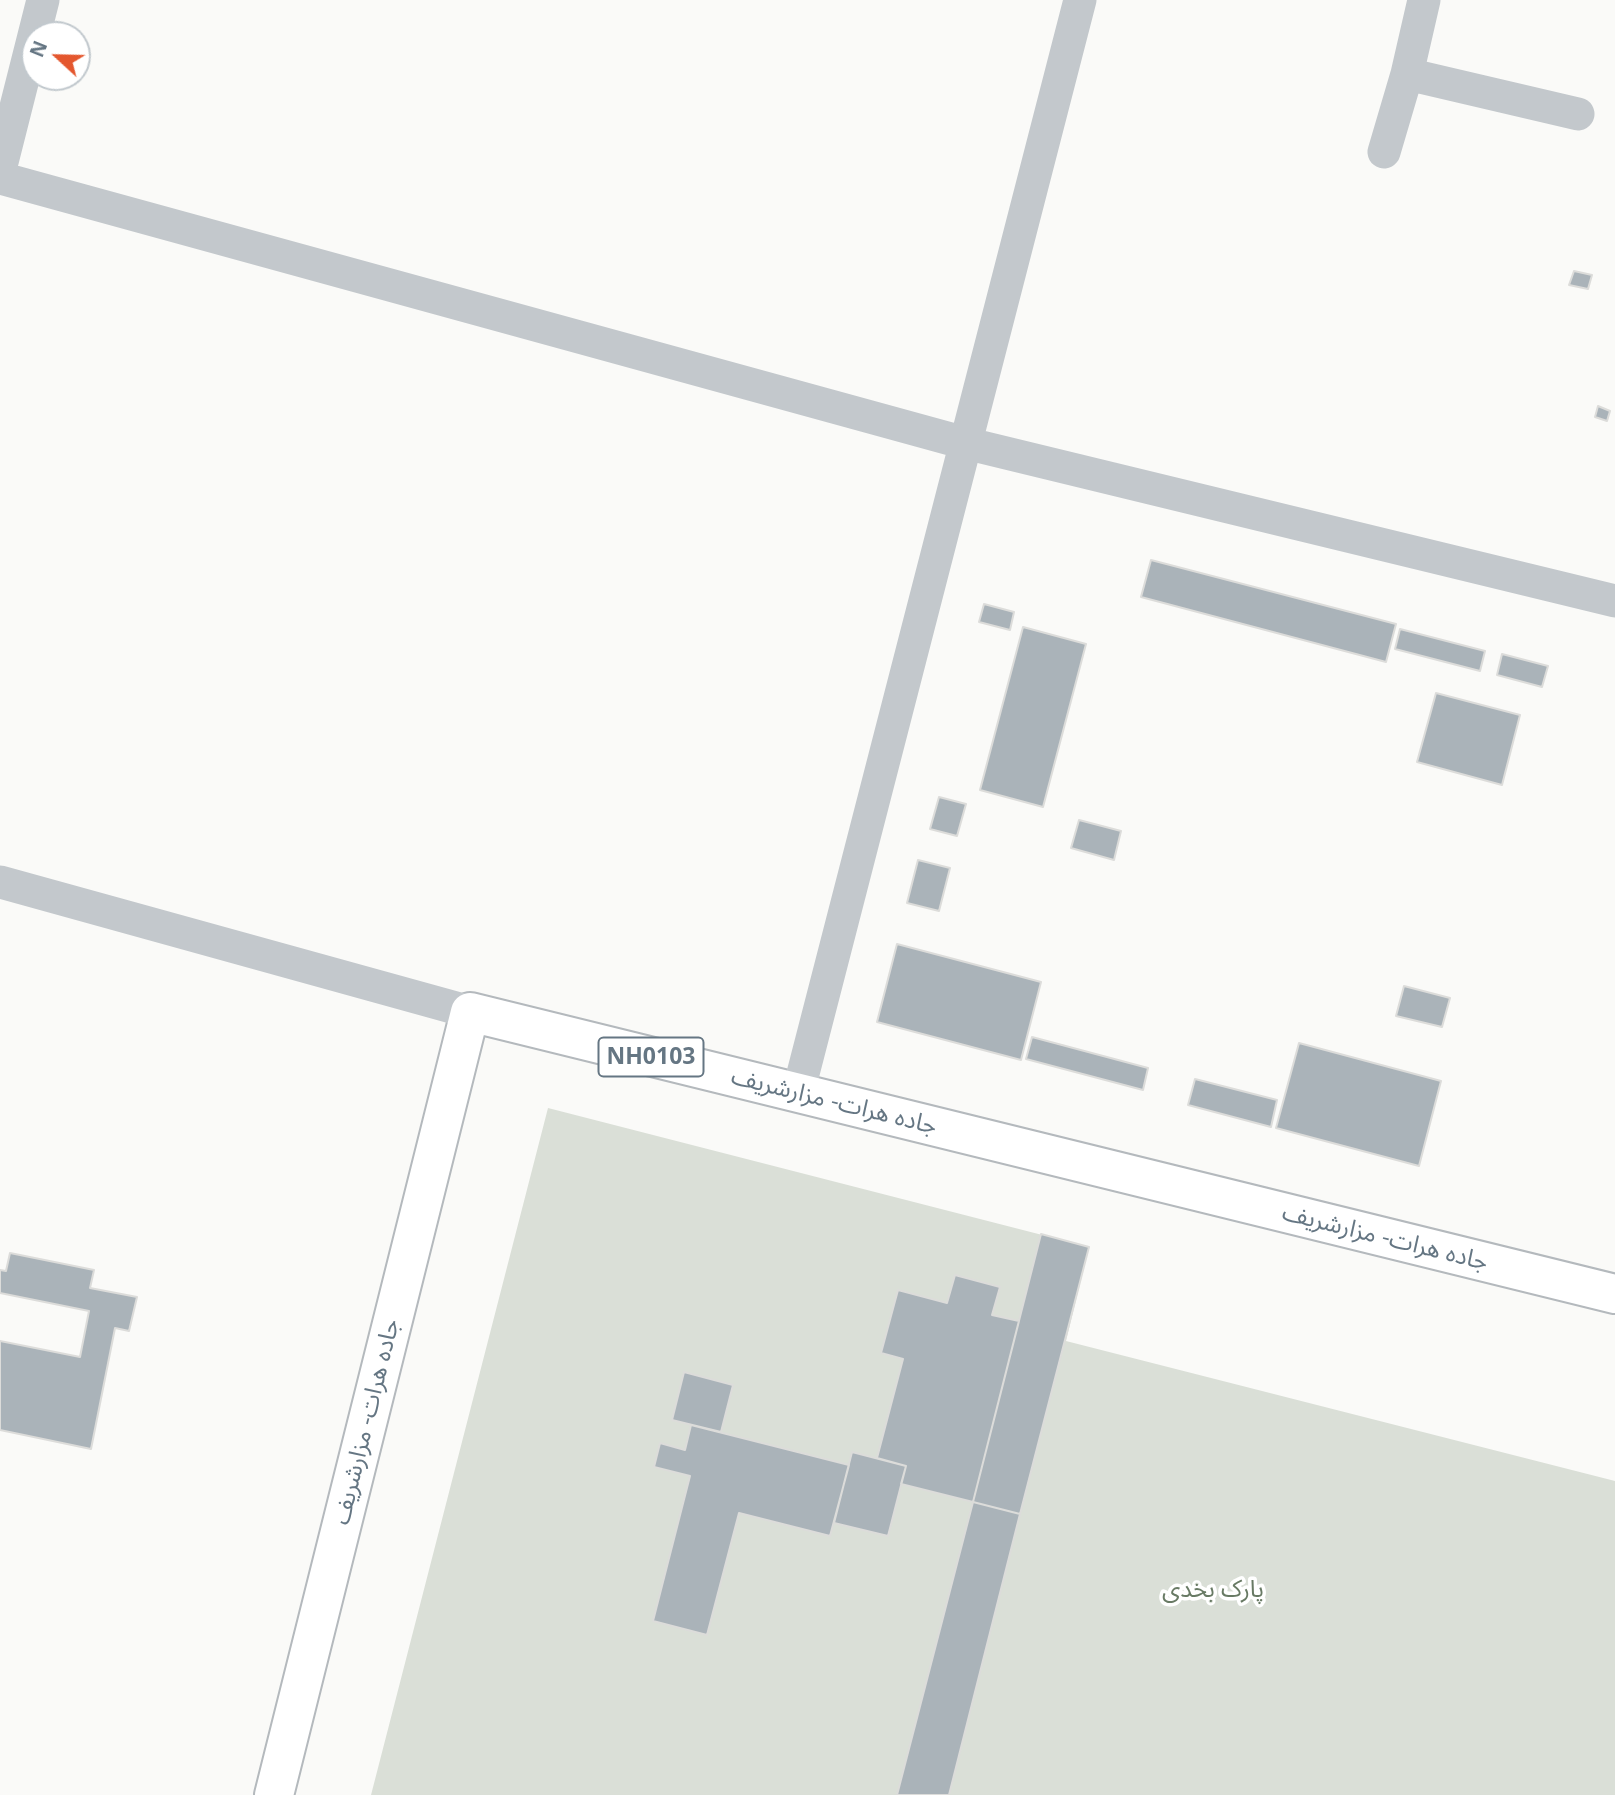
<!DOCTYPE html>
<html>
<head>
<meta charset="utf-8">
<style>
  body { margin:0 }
  #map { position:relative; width:1615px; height:1795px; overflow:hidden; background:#fafaf8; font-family:"Open Sans",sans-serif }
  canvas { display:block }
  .north { position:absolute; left:21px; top:21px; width:70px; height:70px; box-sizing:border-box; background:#fff; border:2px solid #c1c8cd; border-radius:50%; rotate:292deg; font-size:19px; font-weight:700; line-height:28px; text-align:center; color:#657683 }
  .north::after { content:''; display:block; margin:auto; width:24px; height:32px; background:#e4572e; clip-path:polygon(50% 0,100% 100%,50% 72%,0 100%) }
</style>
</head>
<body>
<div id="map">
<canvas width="1615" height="1795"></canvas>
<div class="north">N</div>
</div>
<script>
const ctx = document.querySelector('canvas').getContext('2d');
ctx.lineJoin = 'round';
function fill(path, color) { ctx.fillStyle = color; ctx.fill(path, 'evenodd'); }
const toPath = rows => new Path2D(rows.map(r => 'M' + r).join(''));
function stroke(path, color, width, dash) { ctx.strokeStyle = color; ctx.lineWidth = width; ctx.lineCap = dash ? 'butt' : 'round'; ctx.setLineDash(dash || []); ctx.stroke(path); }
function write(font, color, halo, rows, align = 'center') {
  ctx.font = font + ' "Open Sans","Noto Sans Arabic",sans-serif'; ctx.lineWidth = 7; ctx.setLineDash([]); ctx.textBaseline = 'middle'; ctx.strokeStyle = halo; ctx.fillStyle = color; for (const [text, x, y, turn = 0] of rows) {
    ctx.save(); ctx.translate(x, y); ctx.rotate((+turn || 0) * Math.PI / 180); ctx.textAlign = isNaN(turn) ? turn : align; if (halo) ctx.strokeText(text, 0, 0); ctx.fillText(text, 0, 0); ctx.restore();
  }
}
const green = toPath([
  [548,1108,1089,1247,1066,1341,1615,1481,1615,1795,371,1795]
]);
const building = toPath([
  [1574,271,1592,275,1588,289,1569,285,1574,271],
  [1598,406,1610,411,1607,421,1595,417,1598,406],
  [1151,560,1396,624,1386,662,1141,597,1151,560],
  [984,604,1014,612,1010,630,979,622,984,604],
  [1023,627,1086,644,1043,807,980,790,1023,627],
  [1400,629,1485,651,1480,671,1395,649,1400,629],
  [1502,654,1548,666,1542,687,1497,675,1502,654],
  [1436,693,1520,715,1502,785,1417,762,1436,693],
  [939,797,966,804,957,836,930,829,939,797],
  [1079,820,1121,831,1114,860,1071,848,1079,820],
  [918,860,950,868,939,911,907,903,918,860],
  [897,944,1041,982,1021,1060,877,1022,897,944],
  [1404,986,1450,998,1442,1027,1396,1016,1404,986],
  [1032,1037,1148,1068,1143,1090,1026,1059,1032,1037],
  [1299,1043,1441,1081,1419,1166,1276,1128,1299,1043],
  [1195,1079,1277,1100,1271,1127,1188,1105,1195,1079],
  [1041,1234,1089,1247,1020,1514,973,1502,1041,1234],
  [10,1253,94,1270,90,1288,137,1297,129,1331,115,1328,91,1449,0,1430,0,1341,80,1357,89,1311,0,1293,0,1270,6,1271,10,1253],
  [955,1275,1000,1287,992,1315,1019,1321,973,1502,901,1484,906,1466,877,1458,903,1359,881,1353,898,1290,947,1303,955,1275],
  [684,1372,733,1385,721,1432,672,1420,684,1372],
  [691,1425,849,1465,830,1536,739,1513,707,1635,653,1621,690,1476,654,1467,660,1443,685,1450,691,1425],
  [852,1452,906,1466,888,1536,834,1523,852,1452],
  [973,1502,1020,1514,949,1795,897,1795,973,1502]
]);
const minor = toPath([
  [1407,74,1578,114],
  [1384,152,1407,74,1424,0],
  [0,170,43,0],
  [0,178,965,443,1615,601],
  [0,882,470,1012],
  [798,1093,1080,0]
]);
const highway = toPath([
  [274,1795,470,1012,1615,1294]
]);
const shields = [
  [651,1057,105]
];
const shieldNames = [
  ["NH0103",651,1057]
];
const streetNames = [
  ["جاده هرات- مزارشریف",834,1102,14],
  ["جاده هرات- مزارشریف",1385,1238,14],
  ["جاده هرات- مزارشریف",367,1422,-76]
];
const parkNames = [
  ["پارک بخدی",1213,1590]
];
fill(green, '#dadfd7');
fill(building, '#aab3b9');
stroke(building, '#dcdcda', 2);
stroke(highway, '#b4b9bd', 42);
stroke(minor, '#c3c8cc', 33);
stroke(highway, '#fff', 38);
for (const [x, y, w] of shields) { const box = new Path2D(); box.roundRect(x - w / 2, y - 19.5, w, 39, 5); ctx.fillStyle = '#fff'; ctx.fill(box); stroke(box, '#657683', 2); }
write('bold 23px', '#657683', null, shieldNames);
write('24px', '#657683', '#fff', streetNames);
write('24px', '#687a64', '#fff', parkNames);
</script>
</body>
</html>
